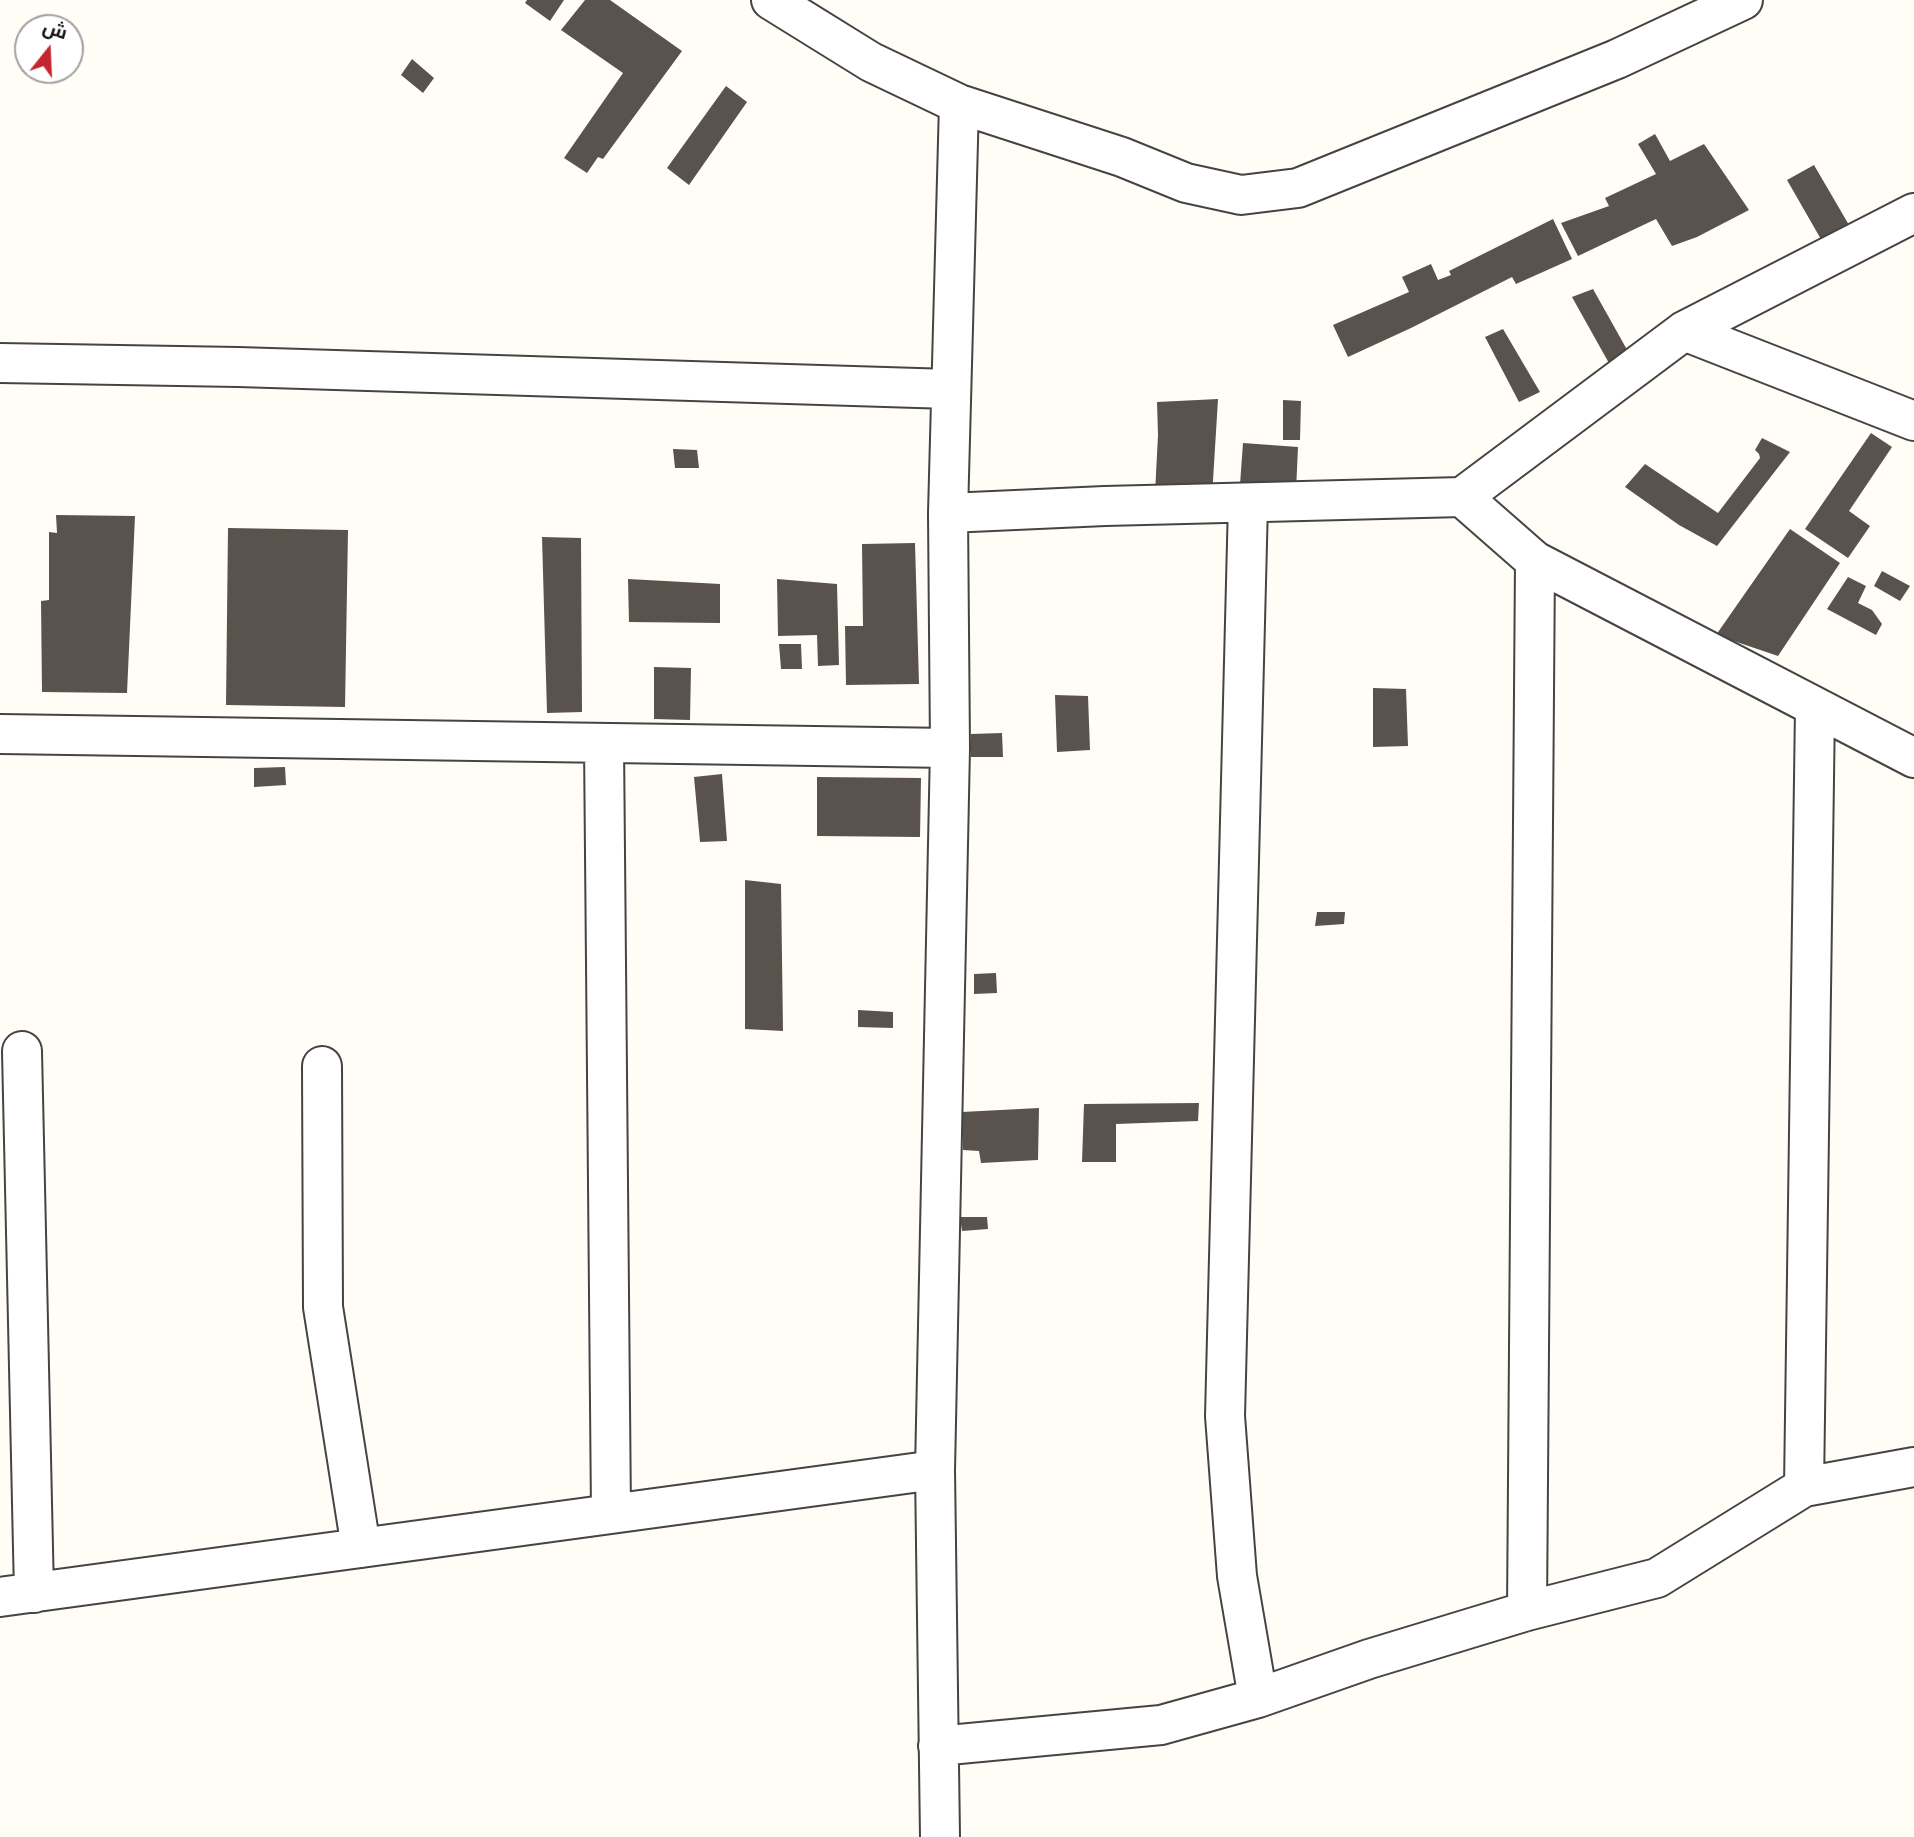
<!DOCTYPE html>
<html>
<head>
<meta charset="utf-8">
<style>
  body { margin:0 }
  #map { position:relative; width:1914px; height:1837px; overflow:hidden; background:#fffdf5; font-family:Spectral,Cairo,serif }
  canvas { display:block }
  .north { position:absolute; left:14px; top:14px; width:70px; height:70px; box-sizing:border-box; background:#fff; border:2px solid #a0a0a0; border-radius:50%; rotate:18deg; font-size:19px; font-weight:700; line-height:28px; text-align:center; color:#111 }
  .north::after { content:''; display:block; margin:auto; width:24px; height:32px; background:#c4262e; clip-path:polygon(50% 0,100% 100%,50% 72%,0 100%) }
</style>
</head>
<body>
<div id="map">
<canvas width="1914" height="1837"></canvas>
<div class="north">ش</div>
</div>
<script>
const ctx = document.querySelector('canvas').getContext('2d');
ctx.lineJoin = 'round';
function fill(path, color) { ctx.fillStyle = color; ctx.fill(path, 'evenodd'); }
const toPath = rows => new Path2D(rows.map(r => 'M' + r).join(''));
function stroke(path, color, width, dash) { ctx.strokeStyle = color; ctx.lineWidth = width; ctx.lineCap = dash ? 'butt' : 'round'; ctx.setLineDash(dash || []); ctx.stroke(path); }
const building = toPath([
  [527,0,564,0,550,21,525,3],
  [585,0,610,0,682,51,603,159,598,157,587,173,564,158,623,73,561,30],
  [412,59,434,78,423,93,401,75],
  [726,86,747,102,689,185,667,168],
  [1655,134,1670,161,1704,144,1749,210,1697,237,1672,246,1656,219,1578,256,1561,223,1609,206,1605,198,1656,174,1638,144],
  [1814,165,1849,225,1822,241,1787,180],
  [1553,219,1572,259,1516,284,1512,277,1411,328,1348,357,1333,325,1409,292,1402,277,1431,264,1438,280,1451,275,1449,271],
  [1593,289,1630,355,1610,365,1572,297],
  [1503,329,1540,392,1519,402,1485,337],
  [1218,399,1211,513,1154,513,1158,435,1157,402],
  [1283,400,1301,401,1300,440,1283,440],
  [1871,433,1892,447,1849,511,1870,526,1848,558,1805,529],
  [1762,438,1790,452,1717,546,1679,525,1625,487,1645,464,1718,513,1760,458,1759,454,1755,450],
  [1243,443,1298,447,1295,513,1238,512],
  [673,449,697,450,699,468,675,468],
  [56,515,135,516,127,693,42,692,41,601,49,600,49,532,57,533],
  [228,528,348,530,345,707,226,705],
  [1790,529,1840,563,1778,656,1716,635],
  [542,537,581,538,582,712,547,713],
  [915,543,919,684,846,685,845,626,863,626,862,544],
  [1882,571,1910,586,1900,601,1874,586],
  [1848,577,1866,586,1858,603,1872,610,1882,624,1876,635,1827,609],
  [628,579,720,584,720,623,629,622],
  [777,579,837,584,839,665,818,666,817,635,778,636],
  [779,644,801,644,802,669,781,669],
  [654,667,691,668,690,720,654,719],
  [1373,688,1406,689,1408,746,1373,747],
  [1055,695,1088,696,1090,750,1057,752],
  [1002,733,1003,757,971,757,971,734],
  [285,767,286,785,254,787,254,768],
  [722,774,727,841,700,842,694,777],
  [817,777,921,778,920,837,817,836],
  [745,880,781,884,783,1031,745,1029],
  [1317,912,1345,912,1344,924,1315,926],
  [996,973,997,993,974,994,974,974],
  [858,1010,893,1012,893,1028,858,1027],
  [1199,1103,1198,1121,1116,1124,1116,1162,1082,1162,1084,1104],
  [1039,1108,1038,1160,981,1163,979,1151,963,1150,962,1112],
  [960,1217,987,1217,988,1229,962,1231]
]);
const minor = toPath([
  [771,0,871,62,959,104,1122,157,1186,183,1241,195,1298,188,1617,59,1743,0],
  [1684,331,1914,421],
  [0,363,238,367,950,389],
  [1462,497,1535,561,1914,758],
  [1248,503,1225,1416,1237,1576,1258,1698],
  [948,513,1105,506,1462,497,1684,331,1914,213],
  [0,734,950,748],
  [604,743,611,1514],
  [22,1051,34,1593],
  [322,1066,323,1307,361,1548],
  [1804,1487,1815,708],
  [0,1597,935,1470],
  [1527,1611,1535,561],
  [938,1746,1161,1725,1258,1698,1369,1659,1527,1611,1657,1578,1804,1487,1914,1467],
  [940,1837,935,1470,950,748,948,513,959,104]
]);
fill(building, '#5a524d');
stroke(minor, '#444', 42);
stroke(minor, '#fff', 38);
</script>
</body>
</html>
